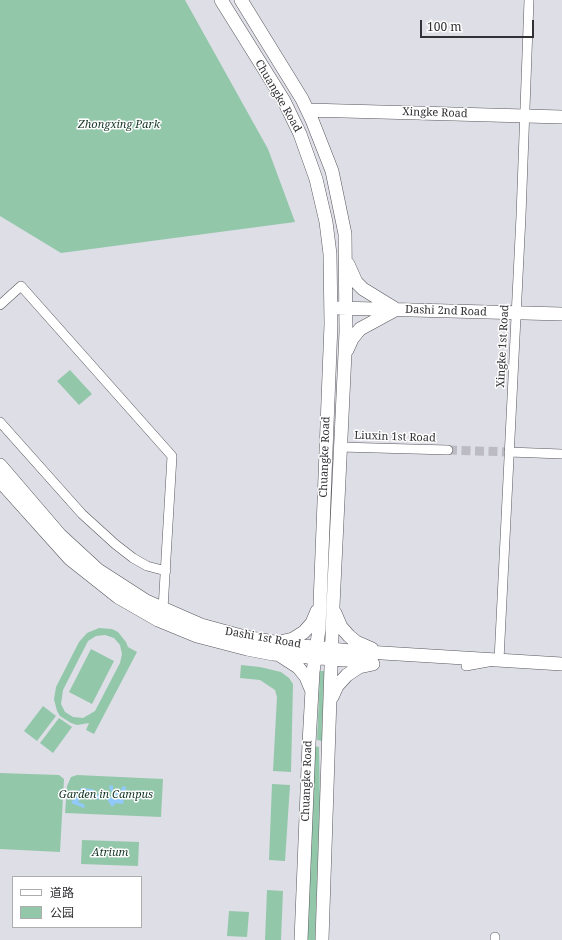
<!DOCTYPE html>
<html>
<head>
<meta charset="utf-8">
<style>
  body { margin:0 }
  #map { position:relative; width:562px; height:940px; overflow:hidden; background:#dedee6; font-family:"Noto Serif","Noto Sans SC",serif }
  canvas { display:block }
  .legend { position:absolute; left:12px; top:876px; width:130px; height:52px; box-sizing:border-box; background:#fff; border:1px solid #adadae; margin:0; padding:5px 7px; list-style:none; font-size:12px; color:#323135 }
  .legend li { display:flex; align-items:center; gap:8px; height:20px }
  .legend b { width:20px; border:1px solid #adadae }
  .scale { position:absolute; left:420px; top:20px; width:114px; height:18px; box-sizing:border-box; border:2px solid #323135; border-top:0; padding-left:5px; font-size:12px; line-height:14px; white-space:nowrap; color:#323135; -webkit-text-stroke:3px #fff; paint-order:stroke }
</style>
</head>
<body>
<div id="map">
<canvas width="562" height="940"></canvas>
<ul class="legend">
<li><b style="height:5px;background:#fff"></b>道路</li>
<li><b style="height:11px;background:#93c7aa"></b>公园</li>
</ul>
<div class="scale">100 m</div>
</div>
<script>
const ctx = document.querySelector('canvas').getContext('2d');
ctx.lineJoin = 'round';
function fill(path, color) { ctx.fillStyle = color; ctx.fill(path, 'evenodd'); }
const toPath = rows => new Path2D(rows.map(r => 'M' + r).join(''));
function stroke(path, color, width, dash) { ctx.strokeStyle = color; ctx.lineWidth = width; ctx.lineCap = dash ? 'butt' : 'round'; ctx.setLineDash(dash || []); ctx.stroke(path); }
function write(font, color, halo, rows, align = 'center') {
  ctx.font = font + ' "Noto Serif",serif'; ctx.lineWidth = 3; ctx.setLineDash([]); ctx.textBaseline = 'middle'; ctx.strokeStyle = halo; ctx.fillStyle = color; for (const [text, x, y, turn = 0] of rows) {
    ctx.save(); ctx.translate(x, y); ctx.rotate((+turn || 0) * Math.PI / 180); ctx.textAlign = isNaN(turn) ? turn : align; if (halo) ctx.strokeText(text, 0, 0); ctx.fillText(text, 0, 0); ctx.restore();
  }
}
const green = toPath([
  [0,0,185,0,268,149,295,222,61,253,0,216],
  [70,370,92,394,79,405,57,381],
  [99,628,112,629,118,632,126,642,128,647,137,652,94,734,86,730,89,723,77,725,71,723,60,716,57,711,54,699,56,687,79,642,87,633],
  [105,635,114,638,120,645,122,654,120,663,95,711,83,718,73,717,65,712,61,704,63,690,88,641,96,636],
  [91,649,114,661,92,704,69,692],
  [241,665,260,667,281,672,289,678,293,684,291,772,273,771,277,697,275,690,260,680,240,678],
  [320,671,324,671,322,741,317,740],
  [43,706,56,716,37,741,24,731],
  [59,718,72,727,53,753,40,743],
  [314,746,319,747,320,800,315,940,307,940],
  [0,773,59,775,64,779,60,852,0,849],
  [77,775,163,779,161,817,65,813,67,786,71,777],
  [272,784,290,785,285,861,269,860],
  [82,840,139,842,138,866,81,864],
  [267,890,283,891,281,940,265,940],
  [229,911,249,912,247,937,227,936]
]);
const water = toPath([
  [110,785,113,786,113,791,115,793,119,793,123,786,126,787,123,804,116,803,112,807,107,799,94,799,91,793,86,790,78,802,85,805,84,808,71,803,81,788,93,789,96,795,103,794,111,798,112,792,109,788]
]);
const streetTunnel = toPath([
  [448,450,509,452]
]);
const street = toPath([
  [0,305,21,286,172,456,163,609],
  [0,422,82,514,115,544,133,558,147,566,166,571],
  [340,447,448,450],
  [509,452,562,454],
  [466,666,499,660,521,216,529,0],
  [495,940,495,937]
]);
const secondary = toPath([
  [221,0,284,101,300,134,316,179,326,222,330,254,331,324,319,629,313,672,309,743,301,940],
  [241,0,302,99,312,120,332,171,345,234,346,332,333,606,322,940],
  [308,110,562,117],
  [348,264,356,282,363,289,394,308],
  [338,308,562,314],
  [347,350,352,339,360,329,395,310],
  [0,465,60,535,98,570,146,601,201,625,245,637,285,644,350,651,562,664],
  [0,481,70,559,118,597,158,620,197,636,247,649,273,654,344,660,366,659],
  [335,613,341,627,349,636,356,642,372,649],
  [284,641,293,639,304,632,312,623,317,611],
  [281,656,298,667,306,677,311,689],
  [332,697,337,686,347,675,359,667,373,664]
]);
const streetNames = [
  ["Chuangke Road",278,96,60],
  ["Xingke Road",435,113,2],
  ["Dashi 2nd Road",446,311,2],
  ["Xingke 1st Road",503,346,-87],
  ["Liuxin 1st Road",395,437,2],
  ["Chuangke Road",325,457,-88],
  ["Dashi 1st Road",263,638,10],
  ["Chuangke Road",307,781,-88]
];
const parkNames = [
  ["Zhongxing Park",119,125],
  ["Garden in Campus",106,795],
  ["Atrium",110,853]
];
fill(green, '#93c7aa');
fill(water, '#91c9fb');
stroke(streetTunnel, '#bcbbc3', 9, [9, 4.5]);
stroke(street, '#58575e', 10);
stroke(secondary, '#58575e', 14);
stroke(street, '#fff', 9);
stroke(secondary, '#fff', 13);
write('11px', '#323135', '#fff', streetNames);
write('italic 11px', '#143525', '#fff', parkNames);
</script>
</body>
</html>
